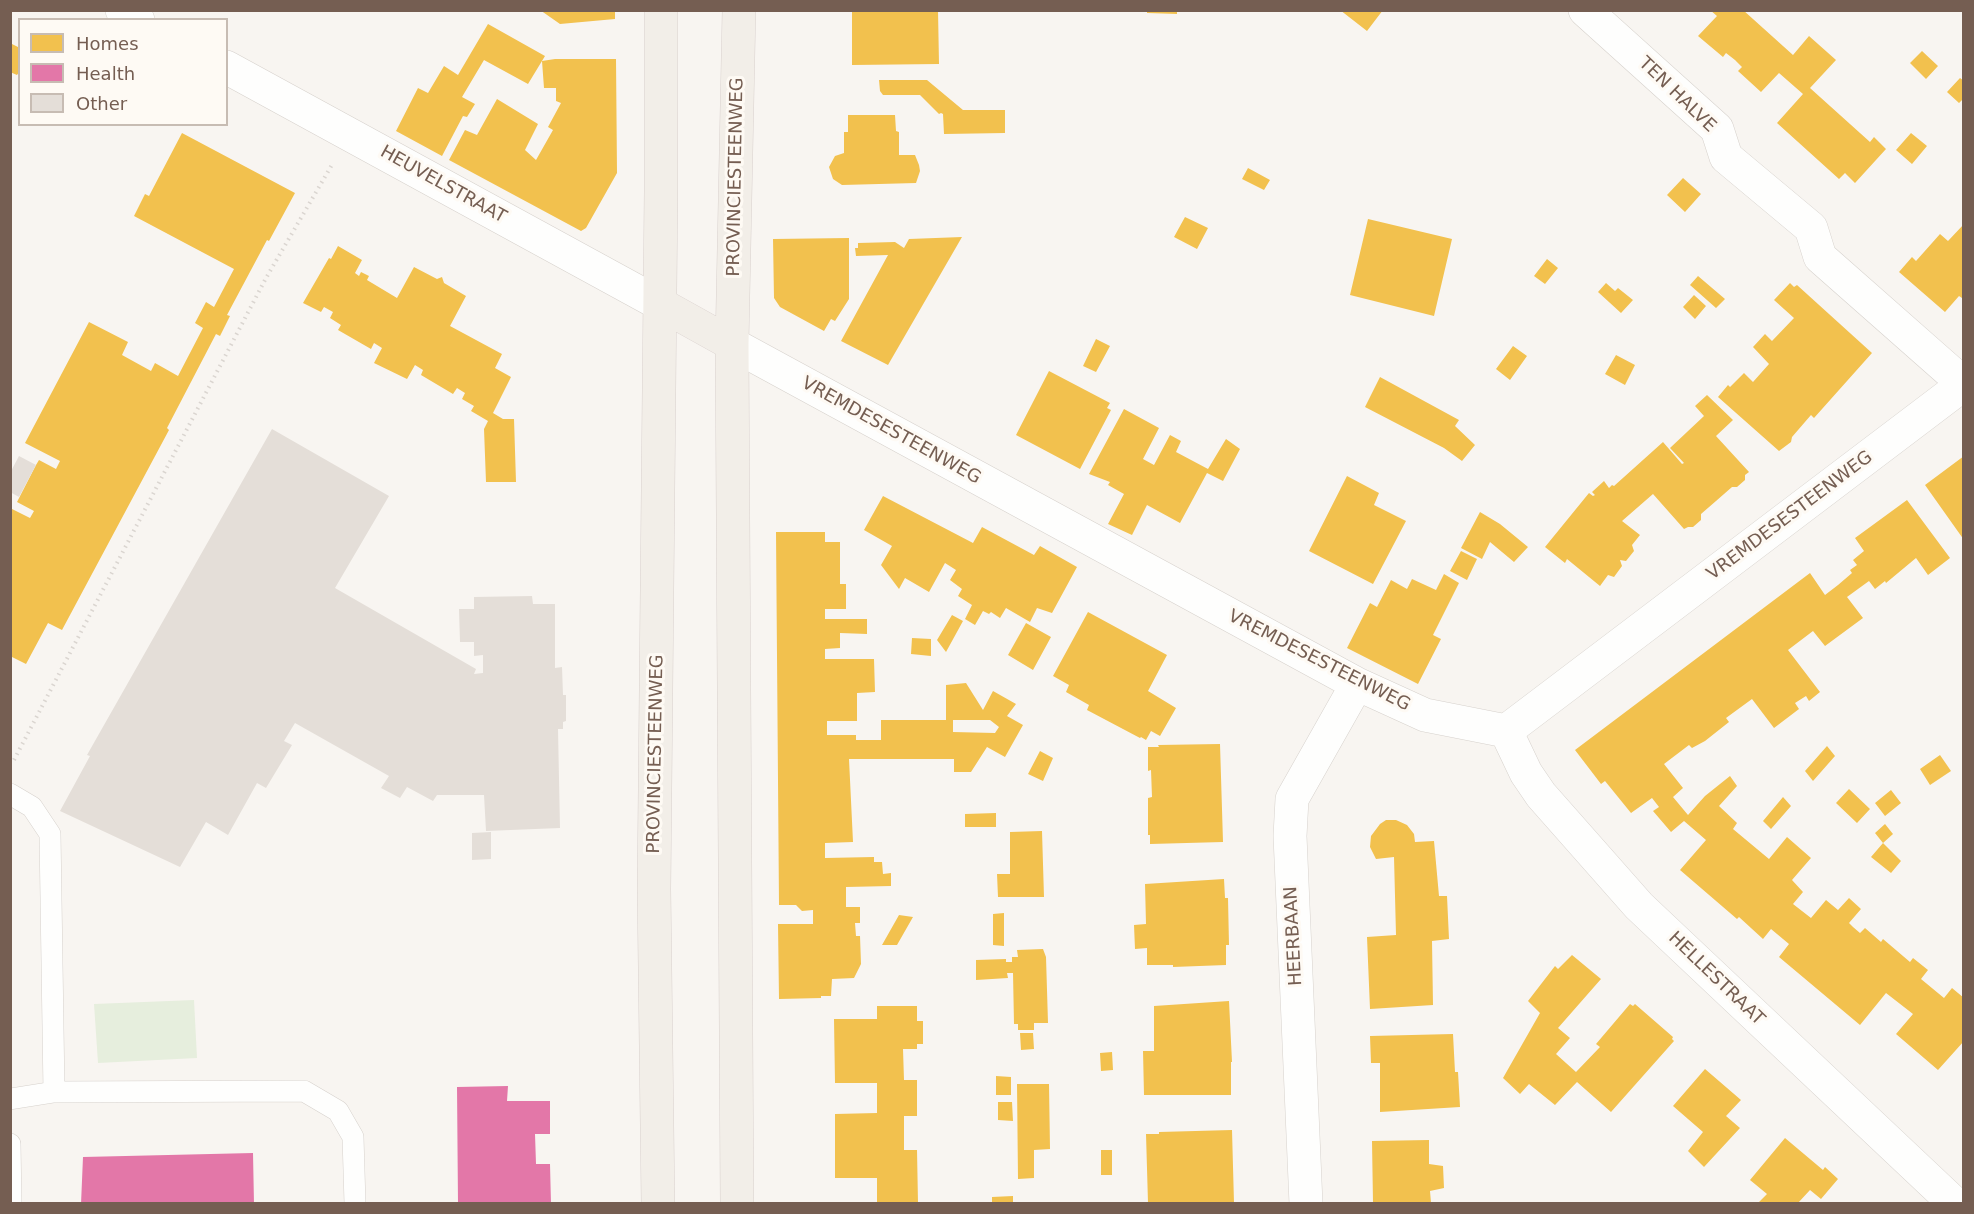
<!DOCTYPE html>
<html>
<head>
<meta charset="utf-8">
<style>
  body { margin:0 }
  #map { position:relative; width:1974px; height:1214px; overflow:hidden; background:#f8f5f1; font-family:"DejaVu Sans",sans-serif }
  canvas { display:block }
  .frame { position:absolute; inset:0; border:12px solid #755e52; pointer-events:none }
  .legend { position:absolute; left:18px; top:18px; width:210px; height:108px; box-sizing:border-box; background:#fefaf4; border:2px solid #c7bcb3; margin:0; padding:8px 10px; list-style:none; font-size:18px; color:#755e52 }
  .legend li { display:flex; align-items:center; gap:12px; height:30px }
  .legend b { width:30px; border:2px solid #c7bcb3 }
</style>
</head>
<body>
<div id="map">
<canvas width="1974" height="1214"></canvas>
<div class="frame"></div>
<ul class="legend">
<li><b style="height:16px;background:#f2c14e"></b>Homes</li>
<li><b style="height:16px;background:#e377a8"></b>Health</li>
<li><b style="height:16px;background:#e4ded8"></b>Other</li>
</ul>
</div>
<script>
const ctx = document.querySelector('canvas').getContext('2d');
ctx.lineJoin = 'round';
function fill(path, color) { ctx.fillStyle = color; ctx.fill(path, 'evenodd'); }
const toPath = rows => new Path2D(rows.map(r => 'M' + r).join(''));
function stroke(path, color, width, dash) { ctx.strokeStyle = color; ctx.lineWidth = width; ctx.lineCap = dash ? 'butt' : 'round'; ctx.setLineDash(dash || []); ctx.stroke(path); }
function write(font, color, halo, rows, align = 'center') {
  ctx.font = font + ' "DejaVu Sans",sans-serif'; ctx.lineWidth = 6; ctx.setLineDash([]); ctx.textBaseline = 'middle'; ctx.strokeStyle = halo; ctx.fillStyle = color; for (const [text, x, y, turn = 0] of rows) {
    ctx.save(); ctx.translate(x, y); ctx.rotate((+turn || 0) * Math.PI / 180); ctx.textAlign = isNaN(turn) ? turn : align; if (halo) ctx.strokeText(text, 0, 0); ctx.fillText(text, 0, 0); ctx.restore();
  }
}
const green = toPath([
  [194,1000,197,1058,98,1063,94,1004]
]);
const homes = toPath([
  [540,10,615,10,615,19,560,24],
  [852,10,938,10,939,64,852,65],
  [1147,10,1177,10,1177,14,1147,13],
  [1340,10,1383,10,1367,31],
  [1710,10,1743,10,1793,55,1809,36,1836,60,1810,88,1870,142,1874,137,1886,149,1855,183,1845,173,1839,179,1777,123,1803,94,1779,73,1761,92,1738,71,1742,67,1735,60,1726,53,1723,57,1698,36,1717,16],
  [488,24,545,56,528,84,484,60,462,97,475,104,467,117,463,116,442,156,396,131,418,88,428,93,444,66,458,75],
  [10,43,20,48,20,71,17,75,10,72],
  [1922,51,1938,66,1926,79,1910,63],
  [555,59,616,59,617,173,586,228,581,231,449,160,465,130,477,135,497,99,538,124,525,150,536,160,553,130,548,127,561,103,556,101,556,88,544,88,542,61],
  [1960,78,1964,81,1964,98,1959,103,1947,92],
  [879,80,927,80,963,110,1005,110,1005,133,944,134,943,114,941,113,939,114,920,95,883,95,880,91],
  [848,115,895,115,896,131,899,132,899,155,915,155,919,165,920,171,916,183,842,185,833,179,829,167,835,156,844,153,844,132,848,132],
  [182,133,295,193,269,241,267,240,227,315,230,316,220,336,216,334,167,428,169,430,62,630,48,623,26,664,10,656,10,508,30,518,34,511,17,502,36,465,39,460,56,469,60,461,25,443,89,322,128,342,122,355,151,371,155,363,178,376,203,328,195,323,206,302,214,307,234,269,134,216,145,194,149,196],
  [1911,133,1927,146,1912,164,1896,150],
  [1248,168,1270,180,1264,190,1242,179],
  [1683,178,1701,194,1685,212,1667,195],
  [1185,217,1208,228,1197,249,1174,237],
  [1368,219,1452,239,1434,316,1350,295],
  [1964,224,1964,296,1962,298,1959,296,1945,312,1899,272,1912,257,1916,261,1940,234,1948,241],
  [962,237,888,365,841,341,888,255,856,256,855,248,858,248,858,243,895,242,904,248,909,239],
  [849,238,849,299,835,321,831,319,824,331,780,307,774,298,773,239],
  [338,246,362,260,355,273,359,276,361,272,369,276,367,280,397,298,414,267,437,279,442,277,444,283,466,296,450,326,502,354,495,368,511,377,493,413,503,419,514,419,516,482,486,482,484,429,488,421,471,411,474,406,462,399,465,393,457,388,453,394,421,375,423,370,415,365,407,379,374,363,382,348,374,343,371,349,338,330,341,325,330,318,333,312,324,307,321,312,303,303,329,258,331,259],
  [1547,259,1558,268,1545,284,1534,276],
  [1698,276,1725,299,1716,308,1690,285],
  [1606,283,1615,291,1618,288,1633,300,1621,313,1598,292],
  [1790,283,1794,287,1797,285,1872,353,1814,418,1811,415,1792,437,1791,442,1779,451,1718,397,1728,385,1730,387,1744,373,1753,382,1769,364,1753,347,1765,334,1772,341,1794,318,1774,300],
  [1694,295,1706,306,1695,319,1683,307],
  [1096,339,1110,346,1096,372,1083,366],
  [1513,346,1527,356,1510,380,1496,369],
  [1616,355,1635,365,1625,385,1605,374],
  [1049,371,1110,403,1107,408,1111,410,1080,469,1016,435],
  [1380,377,1459,420,1455,426,1475,445,1462,461,1444,448,1365,407],
  [1707,395,1733,420,1716,436,1749,472,1745,475,1745,480,1737,487,1732,487,1716,501,1701,514,1701,520,1693,527,1688,527,1684,529,1653,494,1622,521,1640,535,1632,545,1634,551,1626,561,1620,560,1622,566,1614,577,1608,575,1600,586,1567,559,1565,563,1545,547,1589,493,1593,496,1595,495,1592,492,1604,481,1609,488,1612,485,1614,486,1663,442,1682,464,1684,463,1670,448,1704,416,1695,406],
  [1124,409,1159,428,1143,459,1154,465,1170,435,1181,441,1176,452,1208,469,1226,439,1240,449,1223,481,1207,473,1180,523,1147,505,1132,535,1108,524,1124,494,1108,485,1110,482,1089,474],
  [1964,456,1964,540,1925,485],
  [1347,476,1379,493,1374,505,1406,521,1373,584,1309,551],
  [883,496,973,543,982,527,1034,555,1040,546,1077,567,1052,613,1037,608,1030,622,1006,608,1000,618,991,612,989,614,983,611,975,625,965,619,972,605,958,596,962,589,950,580,956,570,945,563,929,592,905,578,899,589,881,565,892,546,864,530],
  [1907,500,1950,558,1928,575,1916,558,1886,583,1885,581,1875,589,1869,581,1847,597,1863,618,1825,646,1813,631,1788,650,1820,692,1809,701,1806,696,1795,703,1799,709,1774,728,1752,699,1726,718,1729,722,1705,741,1692,748,1689,745,1664,764,1683,788,1673,797,1688,815,1705,796,1730,776,1737,786,1719,806,1737,823,1733,829,1769,859,1787,837,1811,858,1792,880,1803,892,1793,904,1811,918,1826,900,1838,910,1849,898,1861,909,1849,923,1853,927,1860,933,1865,928,1881,942,1883,939,1910,962,1913,958,1928,970,1921,979,1944,998,1952,988,1964,998,1964,1041,1938,1070,1896,1034,1913,1014,1886,993,1860,1025,1779,957,1789,944,1771,929,1763,939,1739,917,1737,919,1680,870,1706,840,1684,821,1671,832,1653,811,1659,807,1652,798,1631,813,1605,781,1601,784,1575,750,1810,573,1825,595,1838,585,1852,573,1850,570,1857,565,1853,560,1864,551,1855,538],
  [1480,512,1500,524,1528,547,1514,562,1490,542,1482,559,1461,548],
  [776,532,825,532,825,542,840,542,840,584,846,584,846,609,825,609,825,619,867,619,867,634,840,633,840,648,825,649,825,659,874,659,875,692,857,693,857,721,827,721,827,735,856,735,856,740,881,740,881,720,946,720,946,685,966,683,983,710,993,691,1016,704,1007,716,1023,725,1005,757,987,747,971,772,954,772,954,759,849,759,853,842,825,843,825,858,874,857,874,862,882,862,883,874,891,873,891,886,846,887,846,907,860,907,860,923,855,923,856,936,860,936,861,964,854,978,832,979,831,996,821,996,821,998,779,999,778,924,813,924,813,910,802,911,796,905,779,905],
  [953,720,990,720,999,727,995,733,953,732],
  [1461,551,1477,559,1467,580,1450,571],
  [1444,574,1459,583,1433,635,1441,639,1418,684,1347,648,1370,603,1377,607,1391,580,1407,589,1412,579,1436,590],
  [1088,612,1167,655,1148,691,1176,708,1160,736,1151,731,1146,740,1141,737,1140,738,1087,710,1089,705,1066,692,1069,685,1053,676],
  [952,615,963,621,946,652,937,640],
  [1026,623,1051,637,1033,670,1008,655],
  [912,638,931,639,931,656,911,654],
  [1220,744,1223,842,1150,844,1150,835,1148,835,1148,798,1152,797,1151,770,1148,771,1148,747,1159,747,1158,745],
  [1827,746,1835,756,1813,781,1805,771],
  [1040,751,1053,758,1043,781,1028,774],
  [1940,755,1951,771,1930,785,1920,769],
  [1849,789,1870,809,1857,823,1836,803],
  [1891,790,1901,803,1885,816,1875,803],
  [1783,797,1791,806,1771,829,1763,821],
  [996,813,996,827,965,827,965,814],
  [1386,820,1396,820,1407,825,1414,834,1415,842,1434,841,1439,896,1447,896,1449,939,1432,941,1433,1005,1370,1009,1367,937,1396,935,1394,857,1376,859,1370,847,1371,836,1380,824],
  [1885,824,1893,834,1883,843,1875,833],
  [1042,831,1044,897,998,897,997,874,1010,874,1010,832],
  [1883,843,1901,861,1891,873,1871,857],
  [1224,879,1225,898,1228,898,1229,945,1226,945,1226,965,1173,967,1173,965,1147,965,1147,948,1135,949,1134,925,1146,924,1145,884],
  [1004,913,1004,946,993,945,993,914],
  [899,915,913,917,897,945,882,945],
  [1043,949,1046,957,1048,1023,1034,1023,1034,1030,1018,1030,1018,1024,1014,1024,1013,973,1007,973,1008,978,976,980,976,960,1006,959,1006,962,1012,962,1012,957,1018,957,1017,950],
  [1572,955,1601,979,1558,1028,1570,1038,1556,1054,1576,1072,1600,1047,1596,1044,1630,1004,1633,1006,1635,1004,1673,1037,1672,1039,1674,1041,1611,1112,1577,1082,1555,1105,1529,1084,1520,1094,1503,1078,1540,1013,1528,1001,1555,966,1558,969],
  [1229,1001,1232,1062,1231,1062,1231,1095,1144,1095,1143,1051,1154,1051,1154,1006],
  [877,1006,917,1006,917,1021,923,1021,923,1044,917,1044,917,1049,903,1049,904,1080,917,1080,917,1116,904,1116,904,1150,917,1150,918,1203,877,1203,877,1178,835,1178,835,1114,877,1113,877,1083,835,1083,834,1019,877,1019],
  [1020,1033,1033,1033,1034,1049,1021,1050],
  [1453,1034,1455,1072,1458,1072,1460,1107,1380,1112,1380,1063,1371,1063,1370,1036],
  [1112,1052,1113,1070,1101,1071,1100,1053],
  [1705,1069,1741,1100,1726,1116,1740,1128,1704,1167,1688,1151,1703,1132,1673,1106],
  [996,1076,1011,1077,1011,1095,996,1095],
  [1017,1084,1049,1084,1050,1149,1034,1150,1034,1178,1018,1179],
  [998,1102,1012,1102,1013,1121,998,1120],
  [1232,1130,1234,1203,1148,1203,1146,1134,1159,1134,1159,1132],
  [1785,1138,1823,1170,1825,1167,1838,1179,1821,1199,1810,1190,1798,1203,1758,1203,1767,1194,1750,1180],
  [1429,1140,1429,1164,1443,1166,1444,1188,1430,1191,1431,1203,1373,1203,1372,1141],
  [1101,1150,1112,1150,1112,1175,1101,1175],
  [1013,1196,1013,1203,992,1203,992,1197]
]);
const health = toPath([
  [508,1086,507,1101,550,1101,550,1134,535,1134,536,1164,550,1164,551,1204,458,1204,457,1087],
  [253,1153,254,1204,81,1204,83,1157]
]);
const building = toPath([
  [272,429,389,496,335,588,476,669,474,674,483,673,483,655,474,656,474,642,460,642,459,609,474,609,474,597,532,596,533,604,555,604,555,668,562,667,563,695,566,695,566,721,563,722,563,729,558,729,560,828,486,831,484,795,437,795,433,801,407,787,400,798,381,788,389,776,295,723,284,741,292,745,266,788,257,783,228,835,206,822,180,867,60,811,90,756,87,755],
  [19,456,36,465,19,497,10,492,10,473],
  [491,832,491,859,472,860,472,833]
]);
const path = toPath([
  [14,760,266,278,333,163]
]);
const service = toPath([
  [10,794,32,807,50,834,54,1092],
  [10,1099,54,1092,304,1091,338,1111,353,1137,355,1204],
  [10,1144,11,1204]
]);
const minor = toPath([
  [122,10,138,20],
  [1585,10,1717,129,1726,157,1811,228,1820,257,1964,384],
  [226,67,660,304],
  [732,344,1357,684,1425,715,1506,731,1964,384],
  [1506,731,1526,773,1541,795,1639,906,1955,1204],
  [1306,1204,1290,836,1292,799,1357,684]
]);
const primary = toPath([
  [660,304,732,344],
  [658,1204,654,889,661,191,661,10],
  [737,1204,732,344,739,10]
]);
const streetNames = [
  ["TEN HALVE",1677,95,44],
  ["PROVINCIESTEENWEG",736,177,-89],
  ["HEUVELSTRAAT",443,185,29],
  ["VREMDESESTEENWEG",891,431,29],
  ["VREMDESESTEENWEG",1790,516,-37],
  ["VREMDESESTEENWEG",1319,661,27],
  ["PROVINCIESTEENWEG",656,754,-89],
  ["HEERBAAN",1294,936,-93],
  ["HELLESTRAAT",1716,979,44]
];
fill(green, '#e6eedd');
fill(homes, '#f2c14e');
fill(health, '#e377a8');
fill(building, '#e4ded8');
stroke(service, '#d6d1cc', 22);
stroke(minor, '#d6d1cc', 34);
stroke(primary, '#d9d1ce', 34);
stroke(path, '#dad5d0', 4, [1.5, 4.5]);
stroke(service, '#fefefd', 21);
stroke(minor, '#fefefd', 33);
stroke(primary, '#f2eee8', 33);
write('18px', '#755e52', '#fefaf4', streetNames);
</script>
</body>
</html>
